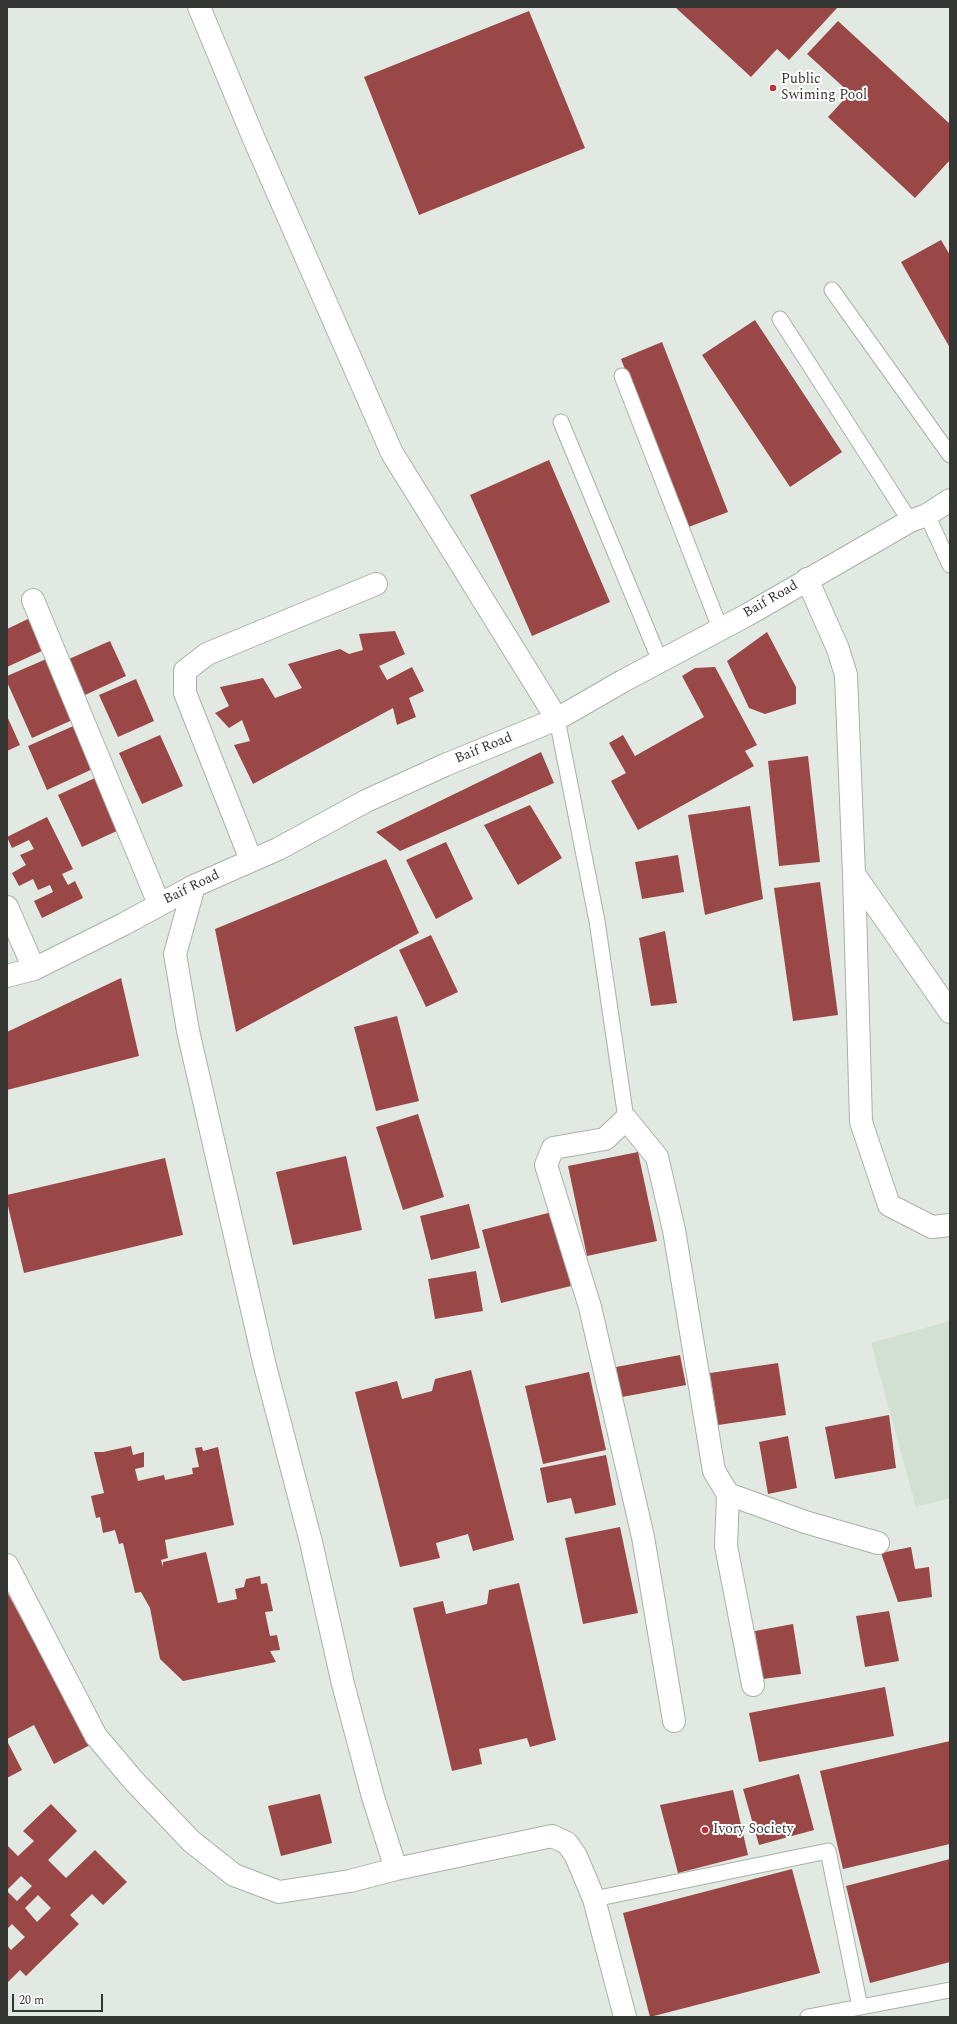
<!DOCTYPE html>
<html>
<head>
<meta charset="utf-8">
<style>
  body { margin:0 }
  #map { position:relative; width:957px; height:2024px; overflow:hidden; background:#e2e9e2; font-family:Spectral,serif }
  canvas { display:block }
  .frame { position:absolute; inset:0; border:8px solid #333633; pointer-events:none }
  .scale { position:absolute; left:12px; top:1994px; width:91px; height:18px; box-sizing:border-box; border:2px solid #333633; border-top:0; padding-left:5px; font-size:12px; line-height:14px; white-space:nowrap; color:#333633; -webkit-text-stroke:3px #fff; paint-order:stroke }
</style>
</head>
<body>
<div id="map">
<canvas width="957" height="2024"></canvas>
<div class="frame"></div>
<div class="scale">20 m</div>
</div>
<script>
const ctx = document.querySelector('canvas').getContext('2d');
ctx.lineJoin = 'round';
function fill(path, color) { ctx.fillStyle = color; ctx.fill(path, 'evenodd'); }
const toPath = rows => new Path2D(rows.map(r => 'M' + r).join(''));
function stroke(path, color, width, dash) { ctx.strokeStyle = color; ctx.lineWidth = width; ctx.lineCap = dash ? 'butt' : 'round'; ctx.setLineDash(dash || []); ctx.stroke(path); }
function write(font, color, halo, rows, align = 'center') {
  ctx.font = font + ' Spectral,serif'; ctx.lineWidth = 4; ctx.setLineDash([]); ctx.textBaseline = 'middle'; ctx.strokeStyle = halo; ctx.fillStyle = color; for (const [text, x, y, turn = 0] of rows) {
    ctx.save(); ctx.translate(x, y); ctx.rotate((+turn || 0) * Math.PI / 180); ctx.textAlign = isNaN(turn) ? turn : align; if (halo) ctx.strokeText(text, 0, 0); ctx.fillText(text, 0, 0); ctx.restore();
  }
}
const built = toPath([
  [950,1321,950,1498,916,1507,871,1343]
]);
const building = toPath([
  [675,7,838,7,789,60,777,49,751,77],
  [529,11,585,148,419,215,364,77],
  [838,21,950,124,950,160,915,198,828,117,850,93,807,54],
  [941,240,950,255,950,348,901,262],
  [755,320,842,452,790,487,702,355],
  [662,342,728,512,686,528,621,359],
  [549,460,610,602,532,636,470,495],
  [30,618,44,650,7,667,7,629],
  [395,631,405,654,379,666,387,680,412,667,424,691,409,698,416,717,397,725,393,708,253,784,234,745,250,741,242,720,229,728,215,713,229,706,220,687,263,678,275,698,302,688,288,664,340,649,349,654,363,650,359,634],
  [767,632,796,687,796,704,765,714,749,708,727,661],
  [110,641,126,676,85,695,69,659],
  [51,657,79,717,32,738,7,682,7,676],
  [715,667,757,745,745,751,754,766,638,830,611,781,626,773,609,743,623,735,635,756,704,717,682,676,695,668],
  [136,679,154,721,118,737,99,695],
  [7,716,20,745,7,751],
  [78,724,97,767,47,790,28,746],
  [160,735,183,786,142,804,119,753],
  [541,752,554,783,400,851,376,832],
  [808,756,820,862,779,866,768,761],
  [95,778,119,830,82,847,58,795],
  [530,805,562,858,518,885,484,825],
  [750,806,763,899,705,915,688,815],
  [47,817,73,869,62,874,68,885,75,881,83,898,42,918,34,901,53,892,50,885,38,890,33,879,19,886,12,873,26,865,20,855,34,849,29,840,12,848,7,837],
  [446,842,473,899,436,919,406,860],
  [678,855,684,892,642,899,635,862],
  [386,859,419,933,236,1032,215,929],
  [820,882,838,1015,793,1021,774,888],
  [665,931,677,1003,651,1006,639,938],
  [431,935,458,992,426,1007,399,950],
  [121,978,139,1056,7,1090,7,1032],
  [397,1016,419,1101,376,1111,354,1027],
  [418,1114,444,1197,403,1210,376,1127],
  [638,1152,657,1241,587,1256,568,1166],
  [346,1156,362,1230,293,1245,276,1172],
  [165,1158,183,1235,24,1273,7,1202,7,1195],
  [469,1204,480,1248,431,1260,420,1216],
  [552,1212,571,1286,501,1303,482,1230],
  [476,1271,483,1311,435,1319,428,1279],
  [680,1355,686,1385,622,1397,616,1367],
  [778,1363,786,1415,718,1425,710,1373],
  [471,1370,514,1540,473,1551,468,1534,436,1543,440,1558,400,1567,355,1392,397,1381,402,1399,432,1391,435,1379],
  [589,1372,606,1450,543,1464,525,1386],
  [889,1415,896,1468,835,1479,825,1427],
  [788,1436,797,1488,768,1494,759,1442],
  [131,1446,133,1455,144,1452,144,1467,135,1469,138,1481,164,1475,165,1480,193,1474,192,1468,199,1467,195,1448,202,1447,203,1451,218,1447,234,1525,165,1540,168,1558,161,1560,163,1567,163,1562,206,1552,218,1603,237,1599,235,1589,244,1587,246,1579,260,1576,261,1584,267,1583,273,1611,265,1612,270,1636,277,1635,280,1650,270,1651,276,1662,183,1681,160,1659,150,1608,141,1592,135,1593,123,1543,119,1544,115,1530,103,1533,100,1517,96,1518,91,1496,104,1493,94,1452,103,1452],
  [606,1455,616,1505,575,1514,571,1498,547,1503,540,1468],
  [620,1527,638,1613,583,1624,565,1538],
  [911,1547,915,1569,929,1567,932,1597,898,1602,881,1553],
  [519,1583,556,1740,530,1747,527,1738,479,1749,482,1764,452,1771,413,1608,443,1601,446,1614,487,1604,489,1590],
  [7,1592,90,1745,54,1764,34,1725,7,1739],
  [889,1611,899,1661,865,1667,856,1616],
  [793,1624,801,1674,763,1679,755,1631],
  [885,1687,894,1736,759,1762,749,1713],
  [7,1741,22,1770,7,1778],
  [950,1741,950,1844,843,1869,820,1771],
  [799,1774,814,1830,759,1845,743,1789],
  [733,1790,748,1855,678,1873,660,1805],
  [320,1794,332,1843,281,1856,268,1806],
  [51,1804,77,1831,48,1860,66,1878,95,1850,127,1882,103,1905,92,1894,70,1915,79,1924,26,1976,20,1970,7,1983,7,1945,11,1950,25,1937,12,1924,7,1929,7,1891,17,1901,32,1886,21,1876,7,1890,7,1845,18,1856,34,1841,23,1831],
  [38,1895,51,1908,37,1922,25,1908],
  [950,1859,950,1962,870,1983,846,1886],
  [792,1869,820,1973,650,2017,623,1913]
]);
const service = toPath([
  [832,290,950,455],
  [780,319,910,521],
  [622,376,720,628],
  [561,422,660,661],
  [927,515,950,565],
  [557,719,597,921,626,1119],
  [594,1899,828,1851,860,2007],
  [808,2017,950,1990]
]);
const minor = toPath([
  [199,7,254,139,392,453,557,719],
  [807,579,838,649,846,675,854,874,861,1122,889,1205,932,1227,950,1225],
  [33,600,159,904],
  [251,860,185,693,185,671,207,654,376,584],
  [854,874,950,1012],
  [194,886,175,954,188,1031,265,1366,311,1542,343,1684,373,1797,396,1869,552,1836,567,1843,576,1856,594,1899,625,2017],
  [7,907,34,969],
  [7,976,34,969,124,924,194,886,278,849,366,801,445,765,557,719,623,681,747,615,910,521,927,515,950,500],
  [728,1494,726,1546,753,1685],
  [7,1565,96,1736,133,1780,191,1841,234,1875,279,1892,350,1881,396,1869],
  [674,1721,643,1537,590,1307,546,1165,553,1148,605,1139,626,1119,657,1157,674,1230,714,1471,728,1494,805,1522,878,1543]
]);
const markers = [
  [773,88,4,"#c02f3b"],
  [705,1830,4,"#c02f3b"]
];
const poiNames = [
  ["Public",781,80],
  ["Swiming Pool",781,96],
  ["Ivory Society",713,1830]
];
const streetNames = [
  ["Baif Road",771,600,-30],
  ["Baif Road",484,749,-22],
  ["Baif Road",192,888,-26]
];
fill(built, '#d2dfd2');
fill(building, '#994747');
stroke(service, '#a9b0a9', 17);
stroke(minor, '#a9b0a9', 24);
stroke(service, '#fff', 15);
stroke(minor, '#fff', 22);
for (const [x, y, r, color] of markers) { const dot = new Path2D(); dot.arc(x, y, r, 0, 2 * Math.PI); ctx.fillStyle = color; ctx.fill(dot); stroke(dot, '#fff', 1.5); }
write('14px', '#333633', '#fff', poiNames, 'left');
write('14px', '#333633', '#fff', streetNames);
</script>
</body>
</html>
